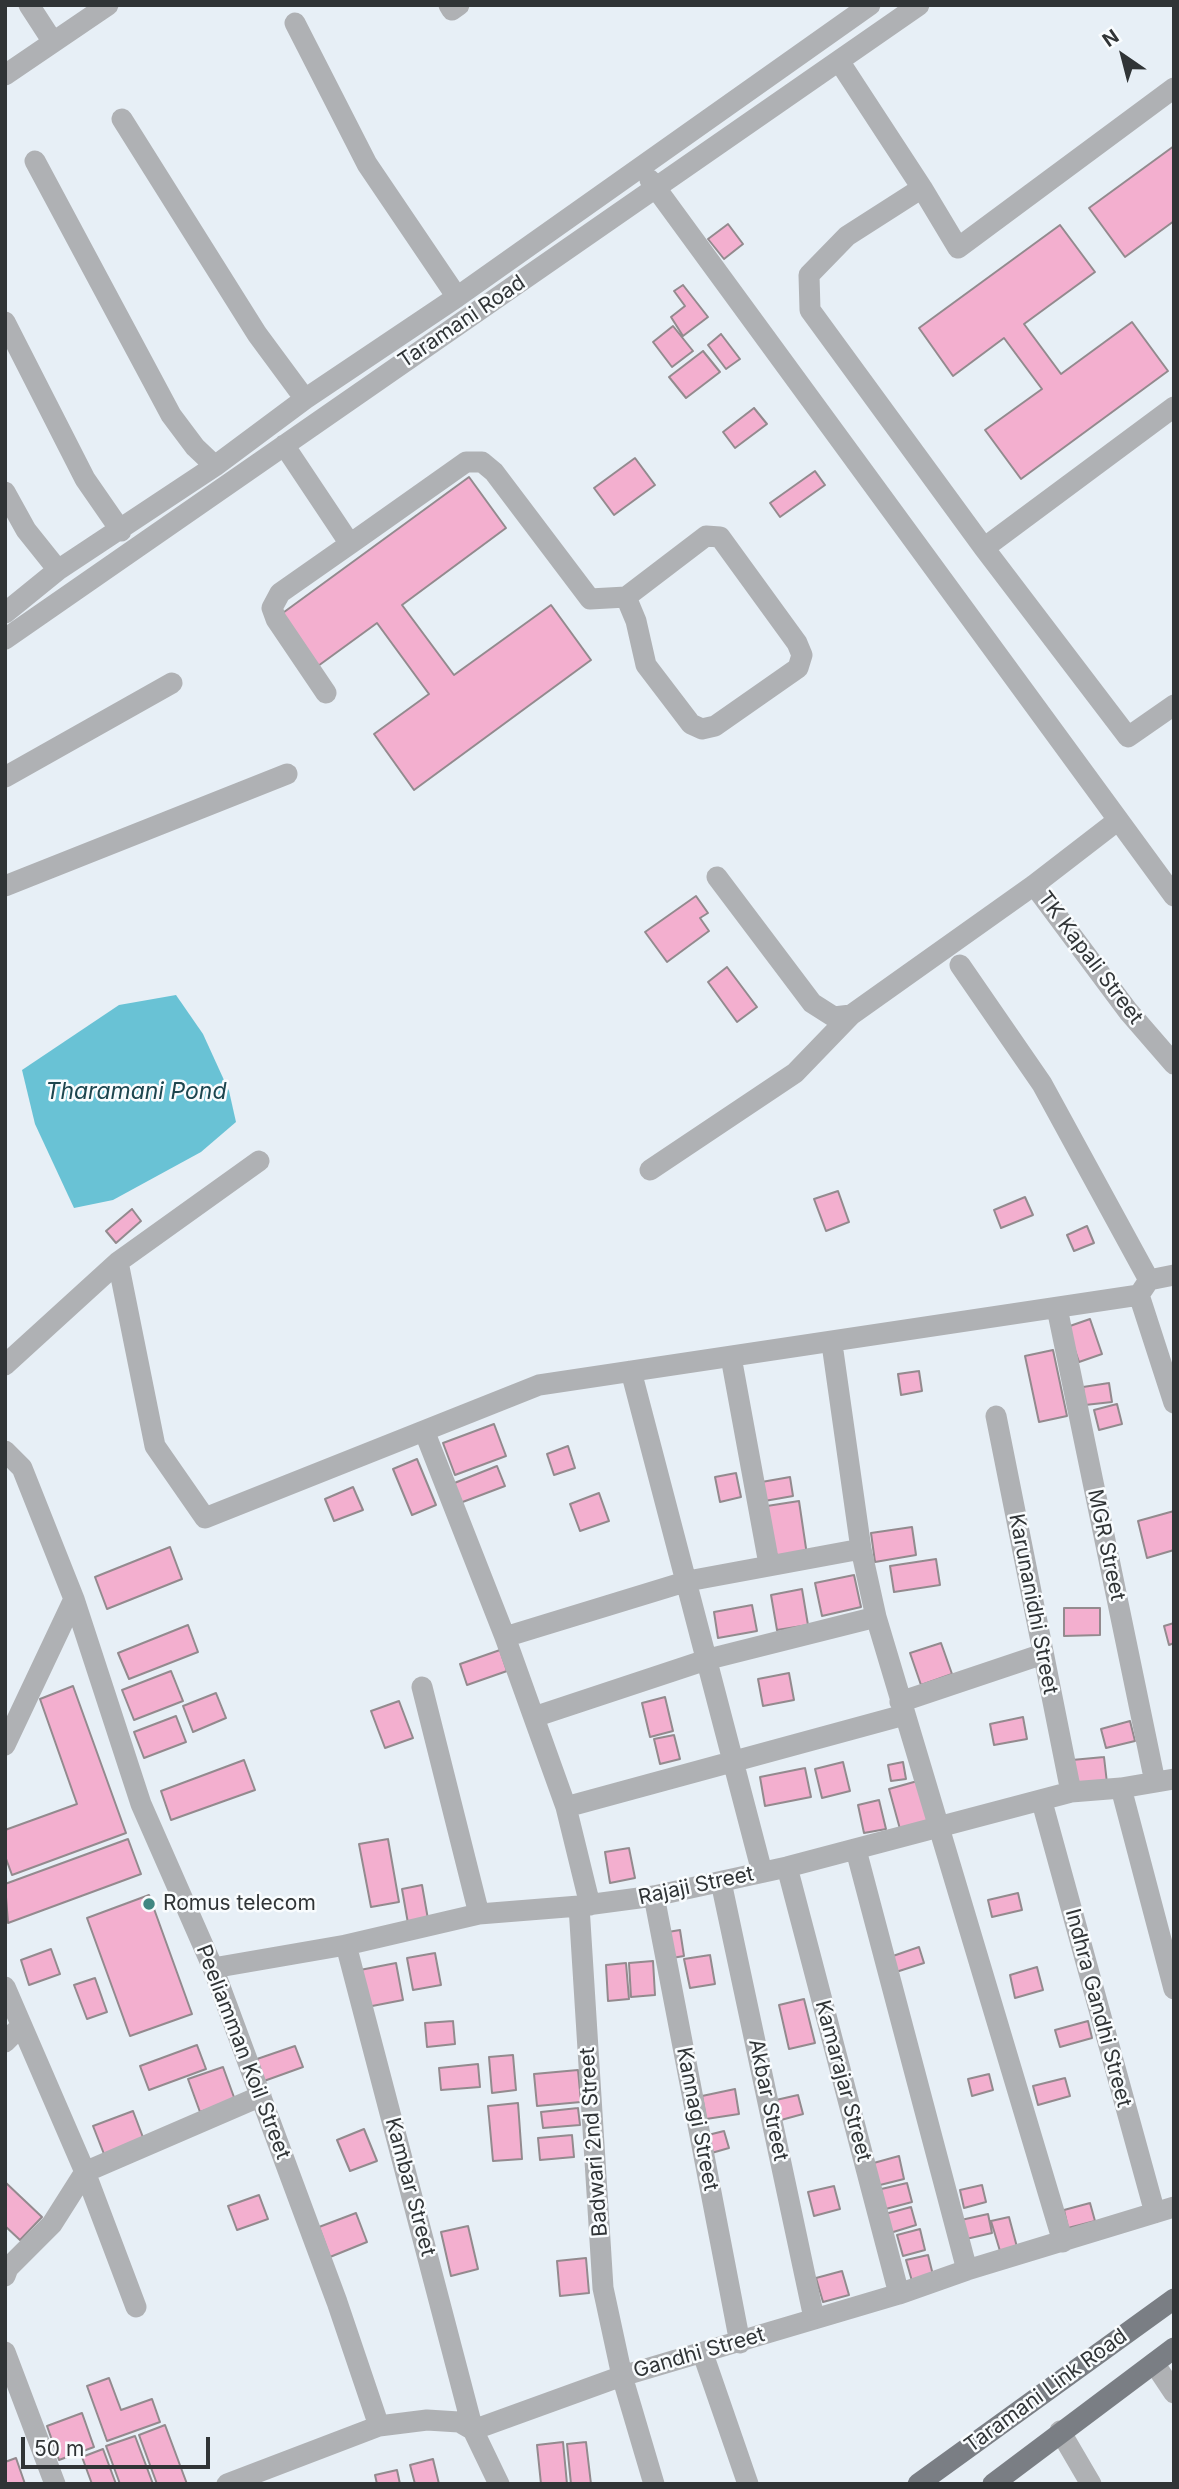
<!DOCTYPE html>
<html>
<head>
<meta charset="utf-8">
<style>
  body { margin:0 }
  #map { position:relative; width:1179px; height:2489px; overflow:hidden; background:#e7eff6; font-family:Inter,sans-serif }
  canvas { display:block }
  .frame { position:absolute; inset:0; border:7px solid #303436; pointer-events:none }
  .north { position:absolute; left:1088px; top:21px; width:70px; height:70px; -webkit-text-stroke:5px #f9fcfe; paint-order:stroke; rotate:325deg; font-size:19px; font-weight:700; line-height:28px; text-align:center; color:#303436 }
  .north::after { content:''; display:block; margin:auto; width:24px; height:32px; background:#303436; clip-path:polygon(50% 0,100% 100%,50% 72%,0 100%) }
  .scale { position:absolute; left:21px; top:2437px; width:189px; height:32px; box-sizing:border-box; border:4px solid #303436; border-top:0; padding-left:9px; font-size:21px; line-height:24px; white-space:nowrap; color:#303436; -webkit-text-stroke:5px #f9fcfe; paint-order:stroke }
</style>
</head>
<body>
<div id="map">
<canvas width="1179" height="2489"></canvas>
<div class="frame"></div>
<div class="north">N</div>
<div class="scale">50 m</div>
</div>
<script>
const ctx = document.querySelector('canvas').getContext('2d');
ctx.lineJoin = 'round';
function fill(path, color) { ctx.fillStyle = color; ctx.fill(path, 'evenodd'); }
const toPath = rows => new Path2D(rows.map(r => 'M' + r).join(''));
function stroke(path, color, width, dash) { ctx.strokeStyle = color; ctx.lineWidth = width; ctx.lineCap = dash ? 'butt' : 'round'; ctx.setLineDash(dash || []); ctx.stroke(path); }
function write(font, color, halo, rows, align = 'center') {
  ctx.font = font + ' Inter,sans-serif'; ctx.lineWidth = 5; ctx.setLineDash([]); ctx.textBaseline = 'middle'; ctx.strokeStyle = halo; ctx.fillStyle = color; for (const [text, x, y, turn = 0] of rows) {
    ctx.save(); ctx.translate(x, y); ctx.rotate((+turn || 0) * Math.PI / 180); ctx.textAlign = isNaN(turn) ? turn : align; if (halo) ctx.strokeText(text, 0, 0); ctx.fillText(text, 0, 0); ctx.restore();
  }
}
const water = toPath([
  [176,995,203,1034,229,1091,236,1122,201,1152,113,1200,74,1208,35,1124,22,1070,119,1005]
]);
const building = toPath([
  [1174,146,1174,221,1125,257,1089,208,1174,146],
  [728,224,743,244,724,259,708,239,728,224],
  [1060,225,1095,272,1024,324,1061,374,1132,322,1168,371,1021,479,985,430,1042,389,1004,338,953,376,919,328,1060,225],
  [683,285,708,317,683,336,671,317,685,306,674,291,683,285],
  [673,326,693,351,672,367,653,342,673,326],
  [721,334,740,359,726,369,708,345,721,334],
  [703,351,720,372,686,398,669,377,703,351],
  [754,408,767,424,735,448,723,432,754,408],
  [635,458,655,485,614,515,594,488,635,458],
  [815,471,825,485,780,517,770,503,815,471],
  [469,477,506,528,402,605,454,675,551,605,591,660,414,790,374,734,429,694,377,623,318,666,280,615,469,477],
  [696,896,708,913,700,918,709,931,667,962,645,932,696,896],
  [727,967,757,1007,737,1022,708,982,727,967],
  [838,1191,849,1222,826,1231,814,1199,838,1191],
  [1025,1197,1033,1215,1001,1228,994,1210,1025,1197],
  [132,1209,141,1221,116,1243,106,1231,132,1209],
  [1087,1226,1094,1243,1074,1251,1067,1235,1087,1226],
  [1090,1319,1102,1354,1079,1362,1067,1327,1090,1319],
  [1053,1350,1067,1416,1039,1422,1025,1356,1053,1350],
  [919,1371,922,1391,901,1395,898,1374,919,1371],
  [1109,1383,1112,1402,1085,1405,1083,1387,1109,1383],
  [1117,1404,1122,1424,1099,1430,1094,1410,1117,1404],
  [494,1424,506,1456,455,1475,443,1443,494,1424],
  [568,1446,575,1468,554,1475,547,1454,568,1446],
  [417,1459,436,1505,412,1515,393,1469,417,1459],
  [497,1466,505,1486,460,1503,452,1484,497,1466],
  [736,1473,741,1497,720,1502,715,1477,736,1473],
  [790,1477,793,1496,759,1502,756,1483,790,1477],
  [353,1487,363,1510,334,1521,325,1499,353,1487],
  [599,1493,609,1521,580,1531,570,1504,599,1493],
  [799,1501,807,1555,775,1560,767,1506,799,1501],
  [1174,1511,1174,1550,1147,1558,1138,1521,1174,1511],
  [912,1527,916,1555,875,1562,871,1533,912,1527],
  [170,1547,182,1579,107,1609,95,1577,170,1547],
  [936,1559,940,1585,894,1592,890,1566,936,1559],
  [854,1575,861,1607,822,1616,815,1583,854,1575],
  [802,1589,808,1625,777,1630,771,1595,802,1589],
  [752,1605,757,1631,718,1638,714,1612,752,1605],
  [1064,1608,1100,1608,1100,1635,1064,1636,1064,1608],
  [1174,1623,1174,1643,1169,1645,1164,1626,1174,1623],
  [188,1625,198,1652,129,1679,118,1653,188,1625],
  [941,1643,952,1674,921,1685,910,1653,941,1643],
  [500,1650,507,1671,467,1685,460,1664,500,1650],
  [171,1671,183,1701,134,1720,122,1690,171,1671],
  [789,1673,794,1700,763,1706,758,1679,789,1673],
  [73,1686,126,1833,12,1875,5,1856,5,1830,77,1804,40,1699,73,1686],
  [216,1693,226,1718,193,1732,183,1706,216,1693],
  [665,1697,673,1731,650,1737,642,1703,665,1697],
  [399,1701,413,1738,385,1748,371,1711,399,1701],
  [176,1716,186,1742,144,1758,134,1732,176,1716],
  [1023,1717,1027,1739,994,1745,990,1724,1023,1717],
  [1130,1721,1135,1741,1106,1748,1101,1729,1130,1721],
  [674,1735,680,1759,660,1764,654,1739,674,1735],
  [1104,1757,1107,1783,1074,1787,1072,1760,1104,1757],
  [244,1760,255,1790,171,1820,161,1791,244,1760],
  [843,1762,850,1791,822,1798,815,1769,843,1762],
  [903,1762,906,1779,891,1781,888,1765,903,1762],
  [805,1768,811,1797,765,1806,760,1777,805,1768],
  [921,1780,931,1821,900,1829,889,1789,921,1780],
  [879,1800,886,1829,864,1833,858,1805,879,1800],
  [128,1839,141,1874,8,1923,5,1884,128,1839],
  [388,1839,399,1902,371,1907,359,1844,388,1839],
  [629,1848,635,1878,610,1883,605,1852,629,1848],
  [422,1885,429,1925,409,1929,402,1889,422,1885],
  [1018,1893,1022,1910,992,1917,988,1900,1018,1893],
  [149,1895,192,2014,130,2036,87,1918,149,1895],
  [680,1930,684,1956,672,1958,668,1932,680,1930],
  [919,1947,924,1963,896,1972,890,1957,919,1947],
  [51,1949,60,1974,29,1985,21,1960,51,1949],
  [435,1953,441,1985,413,1990,407,1958,435,1953],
  [710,1955,715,1984,690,1988,684,1959,710,1955],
  [653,1961,655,1995,631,1997,629,1963,653,1961],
  [396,1963,403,2000,367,2007,360,1970,396,1963],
  [626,1963,629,1999,608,2001,606,1965,626,1963],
  [1037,1967,1043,1990,1015,1998,1010,1975,1037,1967],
  [95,1978,107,2012,87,2019,74,1985,95,1978],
  [804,1999,815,2043,789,2049,779,2005,804,1999],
  [453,2021,455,2044,427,2047,425,2023,453,2021],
  [1088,2021,1092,2038,1060,2047,1055,2030,1088,2021],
  [197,2045,206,2069,149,2090,140,2066,197,2045],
  [295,2046,303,2067,264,2081,257,2059,295,2046],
  [513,2055,516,2090,492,2093,489,2057,513,2055],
  [478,2064,480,2087,441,2090,439,2068,478,2064],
  [223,2067,235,2100,200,2112,188,2079,223,2067],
  [578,2070,581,2102,537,2106,534,2074,578,2070],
  [989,2074,993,2090,972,2096,968,2079,989,2074],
  [1065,2078,1070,2096,1038,2105,1033,2086,1065,2078],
  [735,2089,739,2114,706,2119,702,2096,735,2089],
  [798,2095,803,2114,781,2120,776,2100,798,2095],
  [518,2103,522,2159,493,2161,488,2106,518,2103],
  [578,2108,580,2125,543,2128,541,2112,578,2108],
  [133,2111,144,2140,104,2154,93,2126,133,2111],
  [364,2129,377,2161,350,2171,337,2140,364,2129],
  [724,2131,729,2148,708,2154,704,2136,724,2131],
  [572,2135,574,2157,540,2160,538,2138,572,2135],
  [899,2156,904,2179,876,2186,870,2164,899,2156],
  [5,2182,42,2217,20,2240,5,2226,5,2182],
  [907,2183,912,2202,882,2210,877,2190,907,2183],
  [982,2185,986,2202,964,2208,960,2190,982,2185],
  [834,2186,840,2209,814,2216,808,2192,834,2186],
  [259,2195,268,2219,237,2230,228,2206,259,2195],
  [1090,2203,1095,2221,1068,2228,1064,2210,1090,2203],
  [911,2207,916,2225,890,2233,885,2214,911,2207],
  [356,2213,367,2242,330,2257,319,2227,356,2213],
  [988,2214,992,2233,966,2239,961,2220,988,2214],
  [1009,2217,1017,2247,1000,2251,991,2221,1009,2217],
  [468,2226,478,2269,451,2276,441,2232,468,2226],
  [920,2229,925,2250,903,2256,897,2235,920,2229],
  [928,2255,933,2275,912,2281,906,2260,928,2255],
  [586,2258,589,2293,560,2296,557,2261,586,2258],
  [842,2271,849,2295,823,2302,816,2278,842,2271],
  [109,2378,121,2410,152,2399,160,2422,107,2441,87,2386,109,2378],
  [82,2413,94,2447,59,2460,47,2426,82,2413],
  [165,2425,187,2484,157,2484,139,2435,165,2425],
  [135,2436,153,2484,120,2484,106,2446,135,2436],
  [563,2442,567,2484,541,2484,537,2445,563,2442],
  [586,2442,591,2484,571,2484,567,2444,586,2442],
  [103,2449,116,2484,92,2484,82,2457,103,2449],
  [16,2458,25,2484,5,2484,5,2462,16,2458],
  [433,2459,439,2484,415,2484,410,2465,433,2459],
  [397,2470,400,2484,377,2484,375,2475,397,2470]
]);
const minor = toPath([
  [29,5,53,42],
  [449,5,452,10,459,5],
  [295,23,367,164,457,297],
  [839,61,922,188,847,236,809,275,810,310,984,548,1128,737,1174,705],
  [5,75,108,5],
  [122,119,257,334,305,399],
  [35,161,171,415,195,447,215,466],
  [650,180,1174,896],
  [922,188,958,248,1174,88],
  [5,322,85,479,121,531],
  [284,445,350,544,280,593,272,608,276,619,326,693],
  [5,492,26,530,58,570],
  [350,544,466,462,482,462,494,472,590,599,626,597,636,621,646,665,691,724,702,729,715,726,798,668,802,655,797,643,720,537,706,536,626,597],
  [984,548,1174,407],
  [5,613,58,570,215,466,305,399,457,297,870,5],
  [5,639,919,5],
  [5,777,172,683],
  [717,877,812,1003,834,1017,851,1015,1034,885,1117,821],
  [1034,885,1128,1011,1174,1064],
  [5,886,287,774],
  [960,965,1042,1084,1149,1280],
  [650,1170,795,1073,851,1015],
  [118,1262,155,1446,205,1518,539,1385,1139,1295,1149,1280,1174,1275],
  [1139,1295,1174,1403],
  [1057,1308,1155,1782],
  [832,1344,861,1549,876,1617,1063,2242],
  [731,1357,769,1564],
  [5,1365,118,1262,259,1161],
  [631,1371,762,1872],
  [996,1416,1071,1792],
  [425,1433,505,1637,566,1807,590,1905],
  [5,1451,22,1468,74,1599,141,1804,213,1968,337,2302,379,2426],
  [505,1637,688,1581,861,1549],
  [422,1687,479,1914],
  [900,1702,1043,1654],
  [534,1717,709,1659,876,1617],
  [5,1745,74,1599],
  [1121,1788,1174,1989],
  [1042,1802,1155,2213],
  [566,1807,904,1715],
  [856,1850,967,2270],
  [787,1867,899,2294],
  [721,1882,814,2318],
  [654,1896,740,2343],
  [579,1906,603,2288,622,2376,654,2484],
  [346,1945,473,2430,499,2484],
  [213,1968,346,1945,479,1914,579,1906,654,1896,787,1867,1071,1792,1121,1788,1174,1779],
  [5,1987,85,2172,136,2307],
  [5,2042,20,2027],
  [5,2276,8,2268,52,2224,85,2172,261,2096],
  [5,2352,55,2484],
  [703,2354,748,2484],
  [1154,2363,1174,2393],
  [1060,2431,1091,2484],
  [227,2484,379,2426,427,2420,459,2422,473,2430,622,2376,899,2294,967,2270,1174,2207]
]);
const major = toPath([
  [918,2484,1174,2299],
  [993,2484,1174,2348]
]);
const markers = [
  [149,1904,7,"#408782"]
];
const streetNames = [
  ["Taramani Road",462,322,-34],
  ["TK Kapali Street",1090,958,53],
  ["MGR Street",1106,1545,78],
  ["Karunanidhi Street",1033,1604,79],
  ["Rajaji Street",696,1886,-12],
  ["Indhra Gandhi Street",1098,2008,75],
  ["Peeliamman Koil Street",243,2052,69],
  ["Kamarajar Street",843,2081,75],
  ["Akbar Street",768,2100,78],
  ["Kannagi Street",697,2119,79],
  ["Badwari 2nd Street",594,2142,-94],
  ["Kambar Street",410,2187,75],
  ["Gandhi Street",699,2353,-16],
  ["Taramani Link Road",1046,2391,-36]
];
const poiNames = [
  ["Romus telecom",163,1904]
];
const waterNames = [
  ["Tharamani Pond",136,1092]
];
fill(water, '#69c2d5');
fill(building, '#f3afcf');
stroke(building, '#938a8e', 2);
stroke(minor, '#afb1b4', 21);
stroke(major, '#7a7e84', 21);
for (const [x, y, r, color] of markers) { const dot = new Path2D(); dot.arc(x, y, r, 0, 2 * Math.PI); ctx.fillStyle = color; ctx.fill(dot); stroke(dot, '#f9fcfe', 2.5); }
write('21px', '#303436', '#f9fcfe', streetNames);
write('21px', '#303436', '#f9fcfe', poiNames, 'left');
write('italic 23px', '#1d464f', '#f9fcfe', waterNames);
</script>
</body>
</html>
